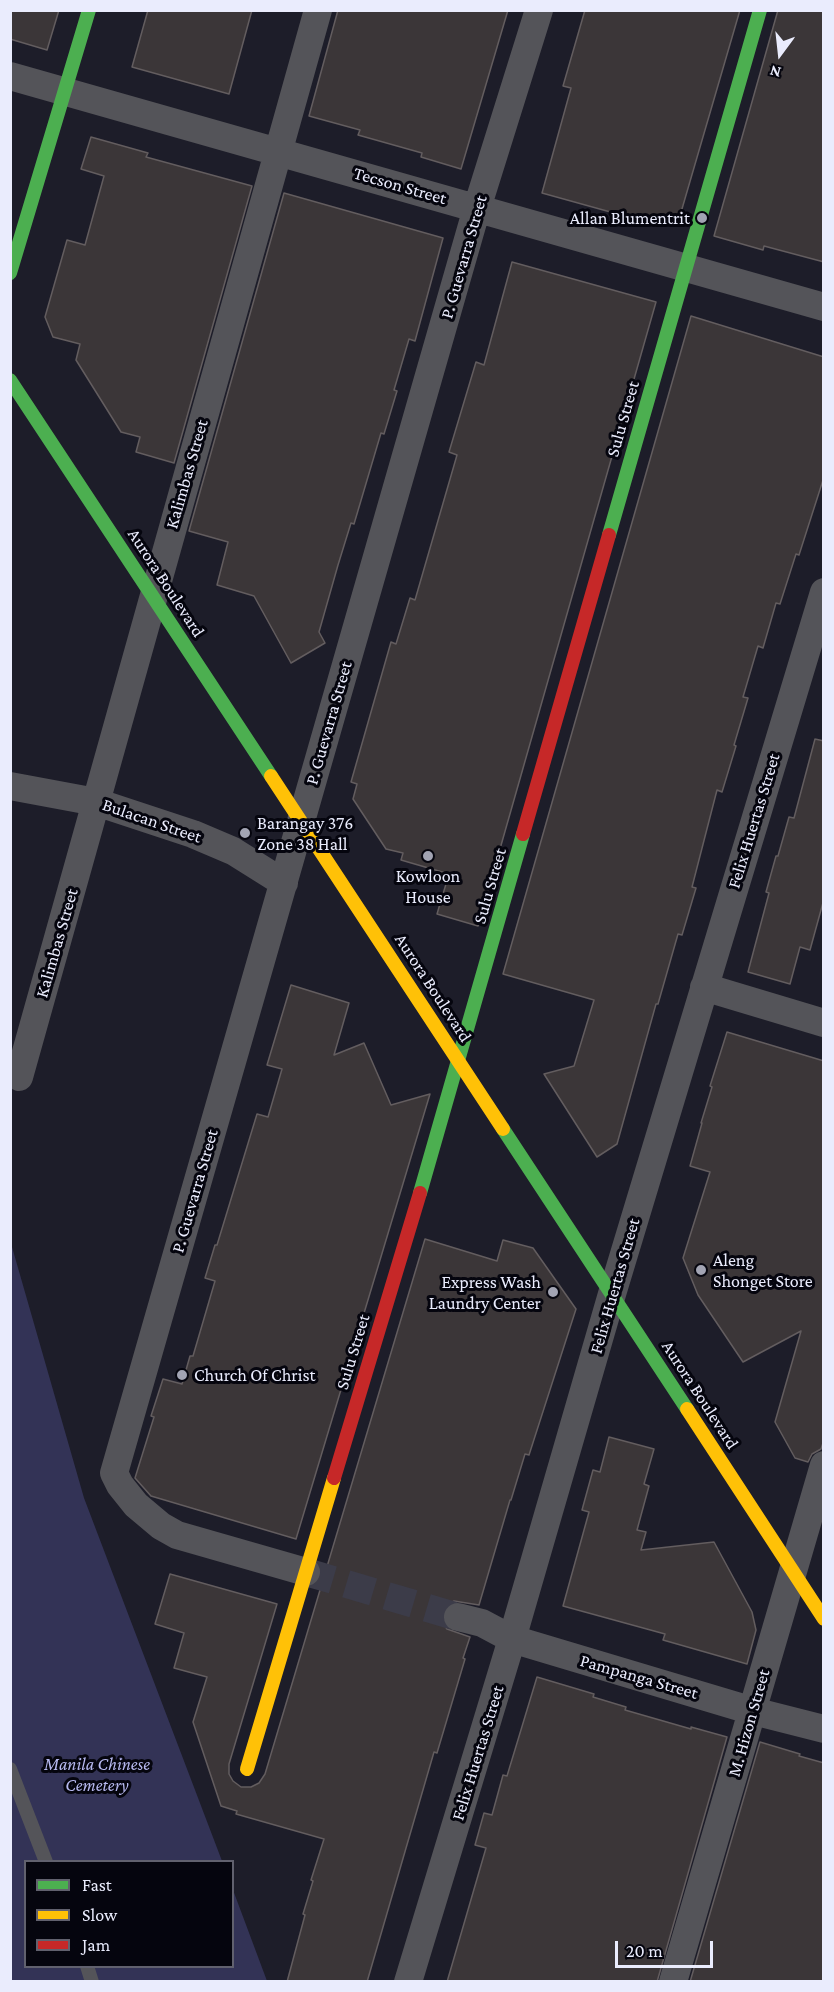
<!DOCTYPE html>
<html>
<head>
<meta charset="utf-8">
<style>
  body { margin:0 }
  #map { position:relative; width:834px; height:1992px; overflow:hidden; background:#1d1d29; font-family:"Crimson Pro",serif }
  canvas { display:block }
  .frame { position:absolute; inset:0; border:12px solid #eaecfd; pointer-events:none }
  .legend { position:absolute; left:24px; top:1860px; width:210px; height:108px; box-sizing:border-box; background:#05050e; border:2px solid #61616e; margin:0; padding:8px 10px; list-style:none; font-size:18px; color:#eaecfd }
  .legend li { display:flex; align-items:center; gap:12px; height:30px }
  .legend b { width:30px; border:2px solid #61616e }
  .north { position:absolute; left:750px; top:24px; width:60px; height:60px; -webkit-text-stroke:4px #05050e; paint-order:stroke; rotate:195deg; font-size:16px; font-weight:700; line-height:24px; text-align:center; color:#eaecfd }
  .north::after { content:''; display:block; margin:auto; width:21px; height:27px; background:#eaecfd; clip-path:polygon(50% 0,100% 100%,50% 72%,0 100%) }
  .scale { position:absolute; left:615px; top:1941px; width:98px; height:27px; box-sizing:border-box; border:3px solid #eaecfd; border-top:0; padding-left:8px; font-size:18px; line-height:21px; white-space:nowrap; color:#eaecfd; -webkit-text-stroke:4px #05050e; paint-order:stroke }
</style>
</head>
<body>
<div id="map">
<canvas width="834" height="1992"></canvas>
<div class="frame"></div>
<ul class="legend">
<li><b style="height:8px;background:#4caf50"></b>Fast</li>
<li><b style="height:8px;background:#ffc107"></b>Slow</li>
<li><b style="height:8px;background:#c62828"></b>Jam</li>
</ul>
<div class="north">N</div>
<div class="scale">20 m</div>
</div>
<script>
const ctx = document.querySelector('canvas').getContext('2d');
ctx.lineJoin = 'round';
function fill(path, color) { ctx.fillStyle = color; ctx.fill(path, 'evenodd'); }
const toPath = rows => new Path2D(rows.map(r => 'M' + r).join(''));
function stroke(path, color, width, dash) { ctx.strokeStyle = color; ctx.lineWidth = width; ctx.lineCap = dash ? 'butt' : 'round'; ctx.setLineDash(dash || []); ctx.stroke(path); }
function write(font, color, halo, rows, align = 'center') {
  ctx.font = font + ' "Crimson Pro",serif'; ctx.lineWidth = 6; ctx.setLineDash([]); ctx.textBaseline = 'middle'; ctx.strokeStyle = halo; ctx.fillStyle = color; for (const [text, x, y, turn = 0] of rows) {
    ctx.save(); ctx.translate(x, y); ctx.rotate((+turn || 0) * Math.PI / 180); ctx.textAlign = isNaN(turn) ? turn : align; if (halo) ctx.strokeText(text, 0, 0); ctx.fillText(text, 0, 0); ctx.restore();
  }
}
const green = toPath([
  [10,1240,84,1498,222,1861,26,1862,26,1966,232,1966,233,1890,267,1981,11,1981]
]);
const building = toPath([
  [10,10,59,10,47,50,10,39,10,10],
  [148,10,252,10,229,94,132,67,148,10],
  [338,10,508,10,461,169,421,157,422,153,358,135,360,130,309,116,338,10],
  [585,10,740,10,677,226,634,214,632,218,542,193,571,88,563,86,585,10],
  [778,10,824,10,824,262,764,246,763,250,714,236,778,10],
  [91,137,148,153,146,157,252,186,174,463,136,452,140,437,121,432,76,360,80,344,53,337,45,317,67,240,85,245,104,176,81,169,91,137],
  [284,193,443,238,415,341,409,339,394,390,397,391,384,434,381,433,354,524,351,523,338,565,319,632,325,643,291,663,254,596,217,585,228,542,189,531,284,193],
  [512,262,656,302,478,926,437,914,449,874,401,860,403,853,386,849,353,799,357,784,351,782,391,642,396,644,410,598,415,600,457,455,449,452,476,362,484,365,512,262],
  [691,316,824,357,824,477,799,555,796,554,780,604,776,603,763,648,758,646,743,697,748,698,734,745,736,746,722,792,717,790,692,887,696,888,682,935,678,934,658,1004,656,1004,617,1144,597,1157,544,1074,574,1066,594,1000,503,974,691,316],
  [815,739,824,741,824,899,810,950,800,947,790,984,748,972,769,893,766,892,776,856,778,856,789,817,794,818,815,739],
  [291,985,349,1003,334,1055,364,1043,391,1105,430,1094,296,1539,151,1496,135,1478,154,1417,151,1416,163,1379,182,1384,190,1356,193,1356,215,1281,205,1278,215,1245,217,1245,257,1114,268,1117,282,1069,267,1065,291,985],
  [727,1032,824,1061,824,1440,821,1449,812,1454,808,1462,795,1458,775,1422,801,1331,743,1362,698,1295,683,1258,710,1172,690,1166,702,1123,701,1123,712,1087,710,1086,727,1032],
  [425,1239,497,1261,503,1240,533,1248,576,1309,529,1455,525,1454,511,1500,510,1500,479,1605,454,1601,447,1605,442,1612,442,1622,447,1629,470,1637,463,1658,465,1659,437,1753,434,1752,367,1982,287,1982,305,1915,303,1914,313,1881,311,1880,324,1839,236,1814,237,1811,221,1806,193,1722,207,1677,174,1668,184,1633,155,1624,170,1574,277,1604,229,1764,229,1774,233,1781,241,1787,251,1787,259,1783,265,1774,425,1239],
  [609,1437,654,1449,644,1484,649,1486,637,1530,646,1532,641,1550,714,1542,752,1612,756,1630,747,1664,663,1640,665,1634,563,1606,589,1512,582,1510,593,1470,600,1472,609,1437],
  [537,1677,594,1694,593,1697,626,1707,625,1710,691,1729,691,1727,727,1737,657,1982,447,1982,486,1848,475,1845,484,1813,492,1815,503,1775,507,1776,537,1677],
  [760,1742,800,1754,799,1756,824,1763,824,1982,690,1982,760,1742]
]);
const streetTunnel = toPath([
  [306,1572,458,1617]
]);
const lane = toPath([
  [10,1769,46,1862],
  [87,1966,92,1982]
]);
const street = toPath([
  [10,76,824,307],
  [10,786,96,802,193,834,233,851,284,883],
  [704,987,824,1023],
  [19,1077,318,10],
  [306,1572,177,1535,161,1526,136,1505,120,1485,114,1473,477,208,539,10],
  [458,1617,482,1623,512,1639,753,1711,824,1729],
  [408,1982,512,1639,612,1294,824,592],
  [673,1982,824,1465]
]);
const fast = toPath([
  [10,273,89,10],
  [10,380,271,776],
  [609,535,760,10],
  [503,1129,687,1409],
  [420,1193,523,834]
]);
const slow = toPath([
  [271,776,503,1129],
  [687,1409,824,1619],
  [247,1769,334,1478]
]);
const jam = toPath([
  [523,834,609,535],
  [334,1478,420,1193]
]);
const markers = [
  [702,218,6,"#a2a4b3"],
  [245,833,6,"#a2a4b3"],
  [428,856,6,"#a2a4b3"],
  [701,1270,6,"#a2a4b3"],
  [553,1292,6,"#a2a4b3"],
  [182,1375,6,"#a2a4b3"]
];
const streetNames = [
  ["Tecson Street",400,186,16],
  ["P. Guevarra Street",464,257,-74],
  ["Sulu Street",623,419,-74],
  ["Kalimbas Street",187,474,-74],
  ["Aurora Boulevard",166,583,57],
  ["P. Guevarra Street",329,723,-74],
  ["Bulacan Street",152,821,19],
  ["Felix Huertas Street",754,821,-73],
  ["Sulu Street",490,886,-74],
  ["Kalimbas Street",57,943,-74],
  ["Aurora Boulevard",433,988,57],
  ["P. Guevarra Street",195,1191,-74],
  ["Felix Huertas Street",615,1286,-74],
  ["Sulu Street",353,1352,-73],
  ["Aurora Boulevard",700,1395,57],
  ["Pampanga Street",639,1677,16],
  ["M. Hizon Street",749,1723,-74],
  ["Felix Huertas Street",478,1753,-73]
];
const poiNames = [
  ["Allan Blumentrit",690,218,"right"],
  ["Barangay 376",257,823],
  ["Zone 38 Hall",257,844],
  ["Kowloon",428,876,"center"],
  ["House",428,897,"center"],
  ["Aleng",713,1260],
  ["Shonget Store",713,1281],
  ["Express Wash",541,1282,"right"],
  ["Laundry Center",541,1303,"right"],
  ["Church Of Christ",194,1375]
];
const parkNames = [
  ["Manila Chinese",97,1764],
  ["Cemetery",97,1785]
];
fill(green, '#333356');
fill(building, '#3b3638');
stroke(building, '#635d5f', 1.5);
stroke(streetTunnel, '#3c3c49', 28, [28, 14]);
stroke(lane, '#545459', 14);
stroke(street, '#545459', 28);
stroke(fast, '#4caf50', 14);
stroke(slow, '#ffc107', 14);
stroke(jam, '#c62828', 14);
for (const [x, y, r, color] of markers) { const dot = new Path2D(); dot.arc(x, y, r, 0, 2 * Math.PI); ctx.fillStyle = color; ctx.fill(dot); stroke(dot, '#05050e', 2); }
write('18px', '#eaecfd', '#05050e', streetNames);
write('18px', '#eaecfd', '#05050e', poiNames, 'left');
write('italic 18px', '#b7b9f0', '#05050e', parkNames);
</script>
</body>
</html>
